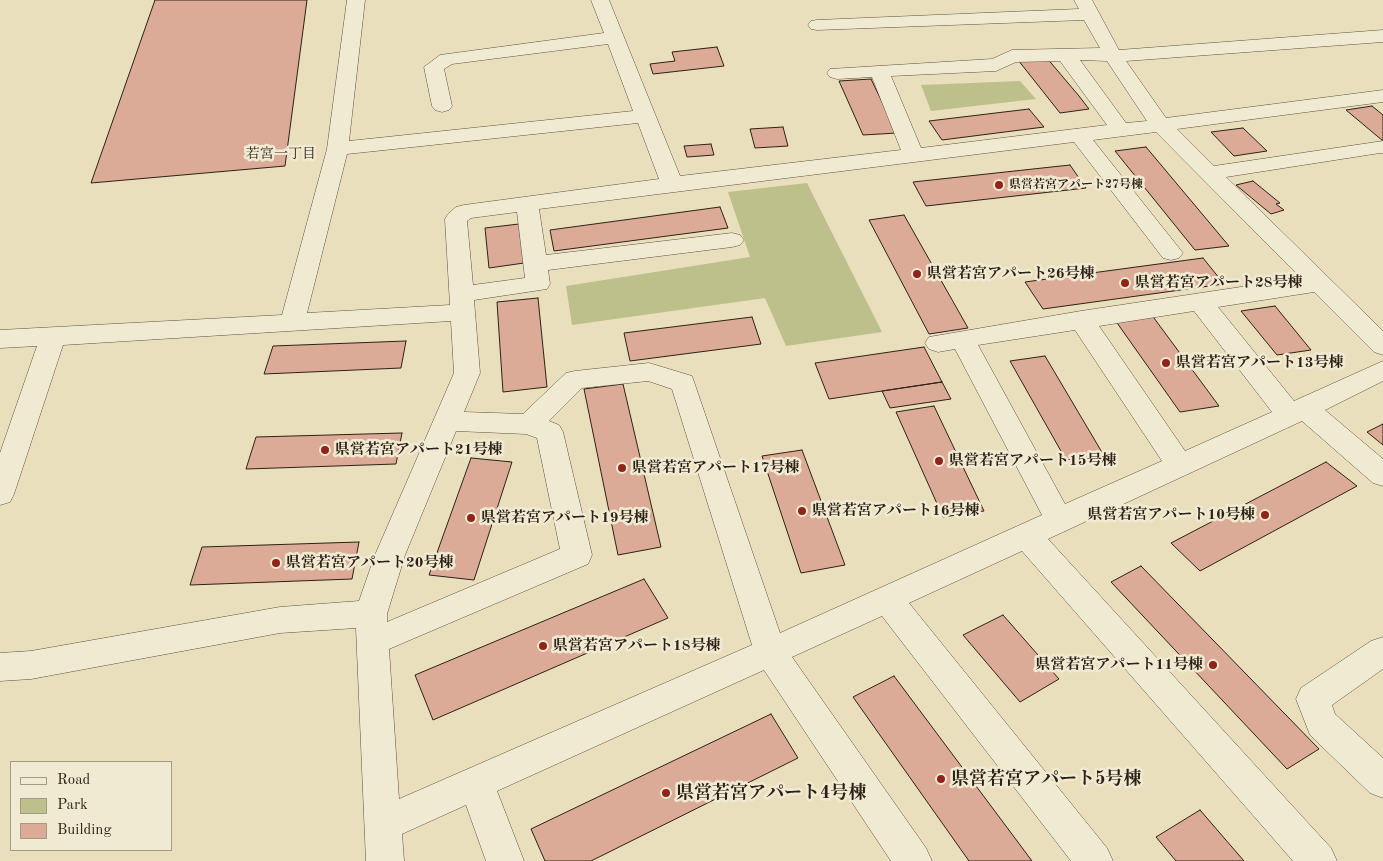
<!DOCTYPE html>
<html>
<head>
<meta charset="utf-8">
<style>
  body { margin:0 }
  #map { position:relative; width:1383px; height:861px; overflow:hidden; background:#eadfbc; font-family:"Old Standard TT",serif }
  canvas { display:block }
  .legend { position:absolute; left:10px; top:761px; width:162px; height:90px; box-sizing:border-box; background:#f1ead3; border:1px solid #a39a87; margin:0; padding:6px 9px; list-style:none; font-size:15px; color:#2d2115 }
  .legend li { display:flex; align-items:center; gap:10px; height:25px }
  .legend b { width:25px; border:1px solid #a39a87 }
</style>
</head>
<body>
<div id="map">
<canvas width="1383" height="861"></canvas>
<ul class="legend">
<li><b style="height:6px;background:#f1ead3"></b>Road</li>
<li><b style="height:14px;background:#bec08c"></b>Park</li>
<li><b style="height:14px;background:#dcab97"></b>Building</li>
</ul>
</div>
<script>
const ctx = document.querySelector('canvas').getContext('2d');
ctx.lineJoin = 'round';
function fill(path, color) { ctx.fillStyle = color; ctx.fill(path, 'evenodd'); }
const toPath = rows => new Path2D(rows.map(r => 'M' + r).join(''));
function stroke(path, color, width, dash) { ctx.strokeStyle = color; ctx.lineWidth = width; ctx.lineCap = dash ? 'butt' : 'round'; ctx.setLineDash(dash || []); ctx.stroke(path); }
function write(font, color, halo, rows, align = 'center') {
  ctx.font = font + ' "Old Standard TT","Noto Serif JP",serif'; ctx.lineWidth = 5; ctx.setLineDash([]); ctx.textBaseline = 'middle'; ctx.strokeStyle = halo; ctx.fillStyle = color; for (const [text, x, y, turn = 0] of rows) {
    ctx.save(); ctx.translate(x, y); ctx.rotate((+turn || 0) * Math.PI / 180); ctx.textAlign = isNaN(turn) ? turn : align; if (halo) ctx.strokeText(text, 0, 0); ctx.fillText(text, 0, 0); ctx.restore();
  }
}
const green = toPath([
  [1020,81,1036,99,931,111,921,85],
  [807,183,882,332,786,346,765,298,572,325,566,286,750,257,728,192]
]);
const building = toPath([
  [155,0,307,0,285,166,91,183,155,0],
  [717,47,724,66,653,74,650,64,675,61,672,52,717,47],
  [1046,57,1079,96,1089,109,1060,113,1018,60,1046,57],
  [871,79,897,133,863,135,839,81,871,79],
  [1372,106,1383,115,1383,141,1346,110,1372,106],
  [1029,109,1044,127,942,140,929,121,1029,109],
  [783,127,788,146,755,148,750,129,783,127],
  [1243,128,1267,151,1234,156,1211,132,1243,128],
  [711,144,714,155,687,157,684,146,711,144],
  [1146,147,1229,246,1195,250,1115,151,1146,147],
  [1070,165,1086,188,926,206,913,182,1070,165],
  [1253,181,1280,203,1276,204,1284,210,1271,214,1236,185,1253,181],
  [720,207,728,228,554,251,550,230,720,207],
  [904,215,968,328,929,334,869,220,904,215],
  [519,224,524,263,489,268,485,228,519,224],
  [1203,258,1224,284,1043,309,1025,282,1203,258],
  [538,298,547,387,503,392,497,302,538,298],
  [1275,306,1311,350,1277,355,1241,311,1275,306],
  [1151,314,1219,406,1180,412,1115,320,1151,314],
  [752,317,761,344,630,361,624,333,752,317],
  [406,341,401,368,264,374,273,346,406,341],
  [924,347,942,382,829,399,815,363,924,347],
  [1045,356,1103,454,1066,460,1010,361,1045,356],
  [942,382,951,399,890,408,882,391,942,382],
  [623,384,661,547,618,555,584,389,623,384],
  [934,406,984,511,943,517,896,412,934,406],
  [1383,424,1383,445,1367,432,1383,424],
  [402,433,396,464,246,469,256,437,402,433],
  [802,450,845,565,801,573,762,456,802,450],
  [471,458,512,462,474,580,429,575,471,458],
  [1326,462,1357,486,1200,571,1171,543,1326,462],
  [359,542,352,579,190,585,202,547,359,542],
  [1141,566,1319,749,1287,769,1111,582,1141,566],
  [644,579,668,618,433,720,415,675,644,579],
  [1003,615,1059,679,1020,702,963,635,1003,615],
  [894,676,1032,861,969,861,853,697,894,676],
  [771,714,798,758,591,861,545,861,531,829,771,714],
  [1200,810,1244,861,1176,861,1156,837,1200,810]
]);
const minor = toPath([
  [347,0,365,0,349,141,633,111,608,44,452,64,444,69,452,106,449,110,442,112,435,110,432,106,424,67,440,55,604,33,591,0,609,0,680,176,901,150,872,77,837,79,830,77,827,73,830,69,992,59,1012,50,1100,48,1084,20,817,30,811,29,808,25,811,21,817,20,1079,9,1074,0,1092,0,1119,50,1383,30,1383,42,1126,61,1166,118,1383,90,1383,102,1177,129,1214,166,1383,141,1383,153,1380,153,1226,177,1383,331,1383,355,1374,352,1314,292,1218,307,1294,401,1383,361,1383,381,1325,410,1383,459,1383,486,1373,483,1302,421,1048,539,1331,848,1337,861,1293,861,1022,551,909,603,1107,848,1113,861,1071,861,882,616,792,657,926,848,932,861,891,861,764,670,497,791,524,861,486,861,466,805,402,834,404,861,366,861,356,628,280,633,31,679,0,681,0,653,31,651,280,607,359,601,375,555,454,373,451,321,63,345,14,494,10,502,0,505,0,453,37,346,0,348,0,330,282,315,327,149,347,0],
  [1080,60,1107,61,1147,121,1126,123,1080,60],
  [1060,61,1107,125,921,148,891,76,996,71,1016,62,1060,61],
  [638,123,659,179,464,205,456,207,448,214,445,219,450,305,307,313,347,154,638,123],
  [1156,132,1301,278,1081,311,929,337,925,343,929,349,938,352,955,349,1042,515,780,633,692,376,649,363,575,371,566,373,523,414,464,412,480,373,474,300,547,289,550,284,548,270,732,247,740,245,744,240,740,235,732,233,546,255,539,209,1074,142,1163,258,1171,260,1179,258,1183,253,1093,140,1156,132],
  [517,212,525,278,473,285,467,221,471,218,517,212],
  [1194,311,1272,412,1185,451,1099,326,1194,311],
  [1075,330,1162,461,1065,504,978,345,1075,330],
  [648,381,672,389,752,645,399,799,389,649,588,564,592,555,563,432,559,425,549,421,582,388,648,381],
  [456,431,526,434,537,438,560,549,387,622,387,614,405,555,456,431],
  [1383,637,1383,669,1332,705,1335,714,1383,758,1383,798,1370,793,1310,735,1296,699,1301,688,1371,641,1383,637]
]);
const markers = [
  [999,185,5,"#8f2418"],
  [917,274,5,"#8f2418"],
  [1125,283,5,"#8f2418"],
  [1166,363,5,"#8f2418"],
  [325,450,5,"#8f2418"],
  [939,461,5,"#8f2418"],
  [622,468,5,"#8f2418"],
  [802,511,5,"#8f2418"],
  [1265,515,5,"#8f2418"],
  [471,518,5,"#8f2418"],
  [276,563,5,"#8f2418"],
  [543,646,5,"#8f2418"],
  [1213,665,5,"#8f2418"],
  [941,779,5,"#8f2418"],
  [666,793,5,"#8f2418"]
];
const farPoinames = [
  ["県営若宮アパート27号棟",1009,185]
];
const farNeighbourhoodnames = [
  ["若宮一丁目",281,154]
];
const poiNames = [
  ["県営若宮アパート26号棟",927,274],
  ["県営若宮アパート28号棟",1135,283],
  ["県営若宮アパート13号棟",1176,363],
  ["県営若宮アパート21号棟",335,450],
  ["県営若宮アパート15号棟",949,461],
  ["県営若宮アパート17号棟",632,468],
  ["県営若宮アパート16号棟",812,511],
  ["県営若宮アパート10号棟",1255,515,"right"],
  ["県営若宮アパート19号棟",481,518],
  ["県営若宮アパート20号棟",286,563],
  ["県営若宮アパート18号棟",553,646],
  ["県営若宮アパート11号棟",1203,665,"right"]
];
const nearPoinames = [
  ["県営若宮アパート5号棟",951,779],
  ["県営若宮アパート4号棟",676,793]
];
fill(green, '#bec08c');
fill(building, '#dcab97');
stroke(building, '#2d2115', 1);
stroke(minor, '#5c503f', 1);
fill(minor, '#f1ead3');
for (const [x, y, r, color] of markers) { const dot = new Path2D(); dot.arc(x, y, r, 0, 2 * Math.PI); ctx.fillStyle = color; ctx.fill(dot); stroke(dot, '#f1ead3', 2); }
write('bold 12px', '#2d2115', '#f1ead3', farPoinames, 'left');
write('14px', '#2d2115', '#f1ead3', farNeighbourhoodnames);
write('bold 15px', '#2d2115', '#f1ead3', poiNames, 'left');
write('bold 18px', '#2d2115', '#f1ead3', nearPoinames, 'left');
</script>
</body>
</html>
